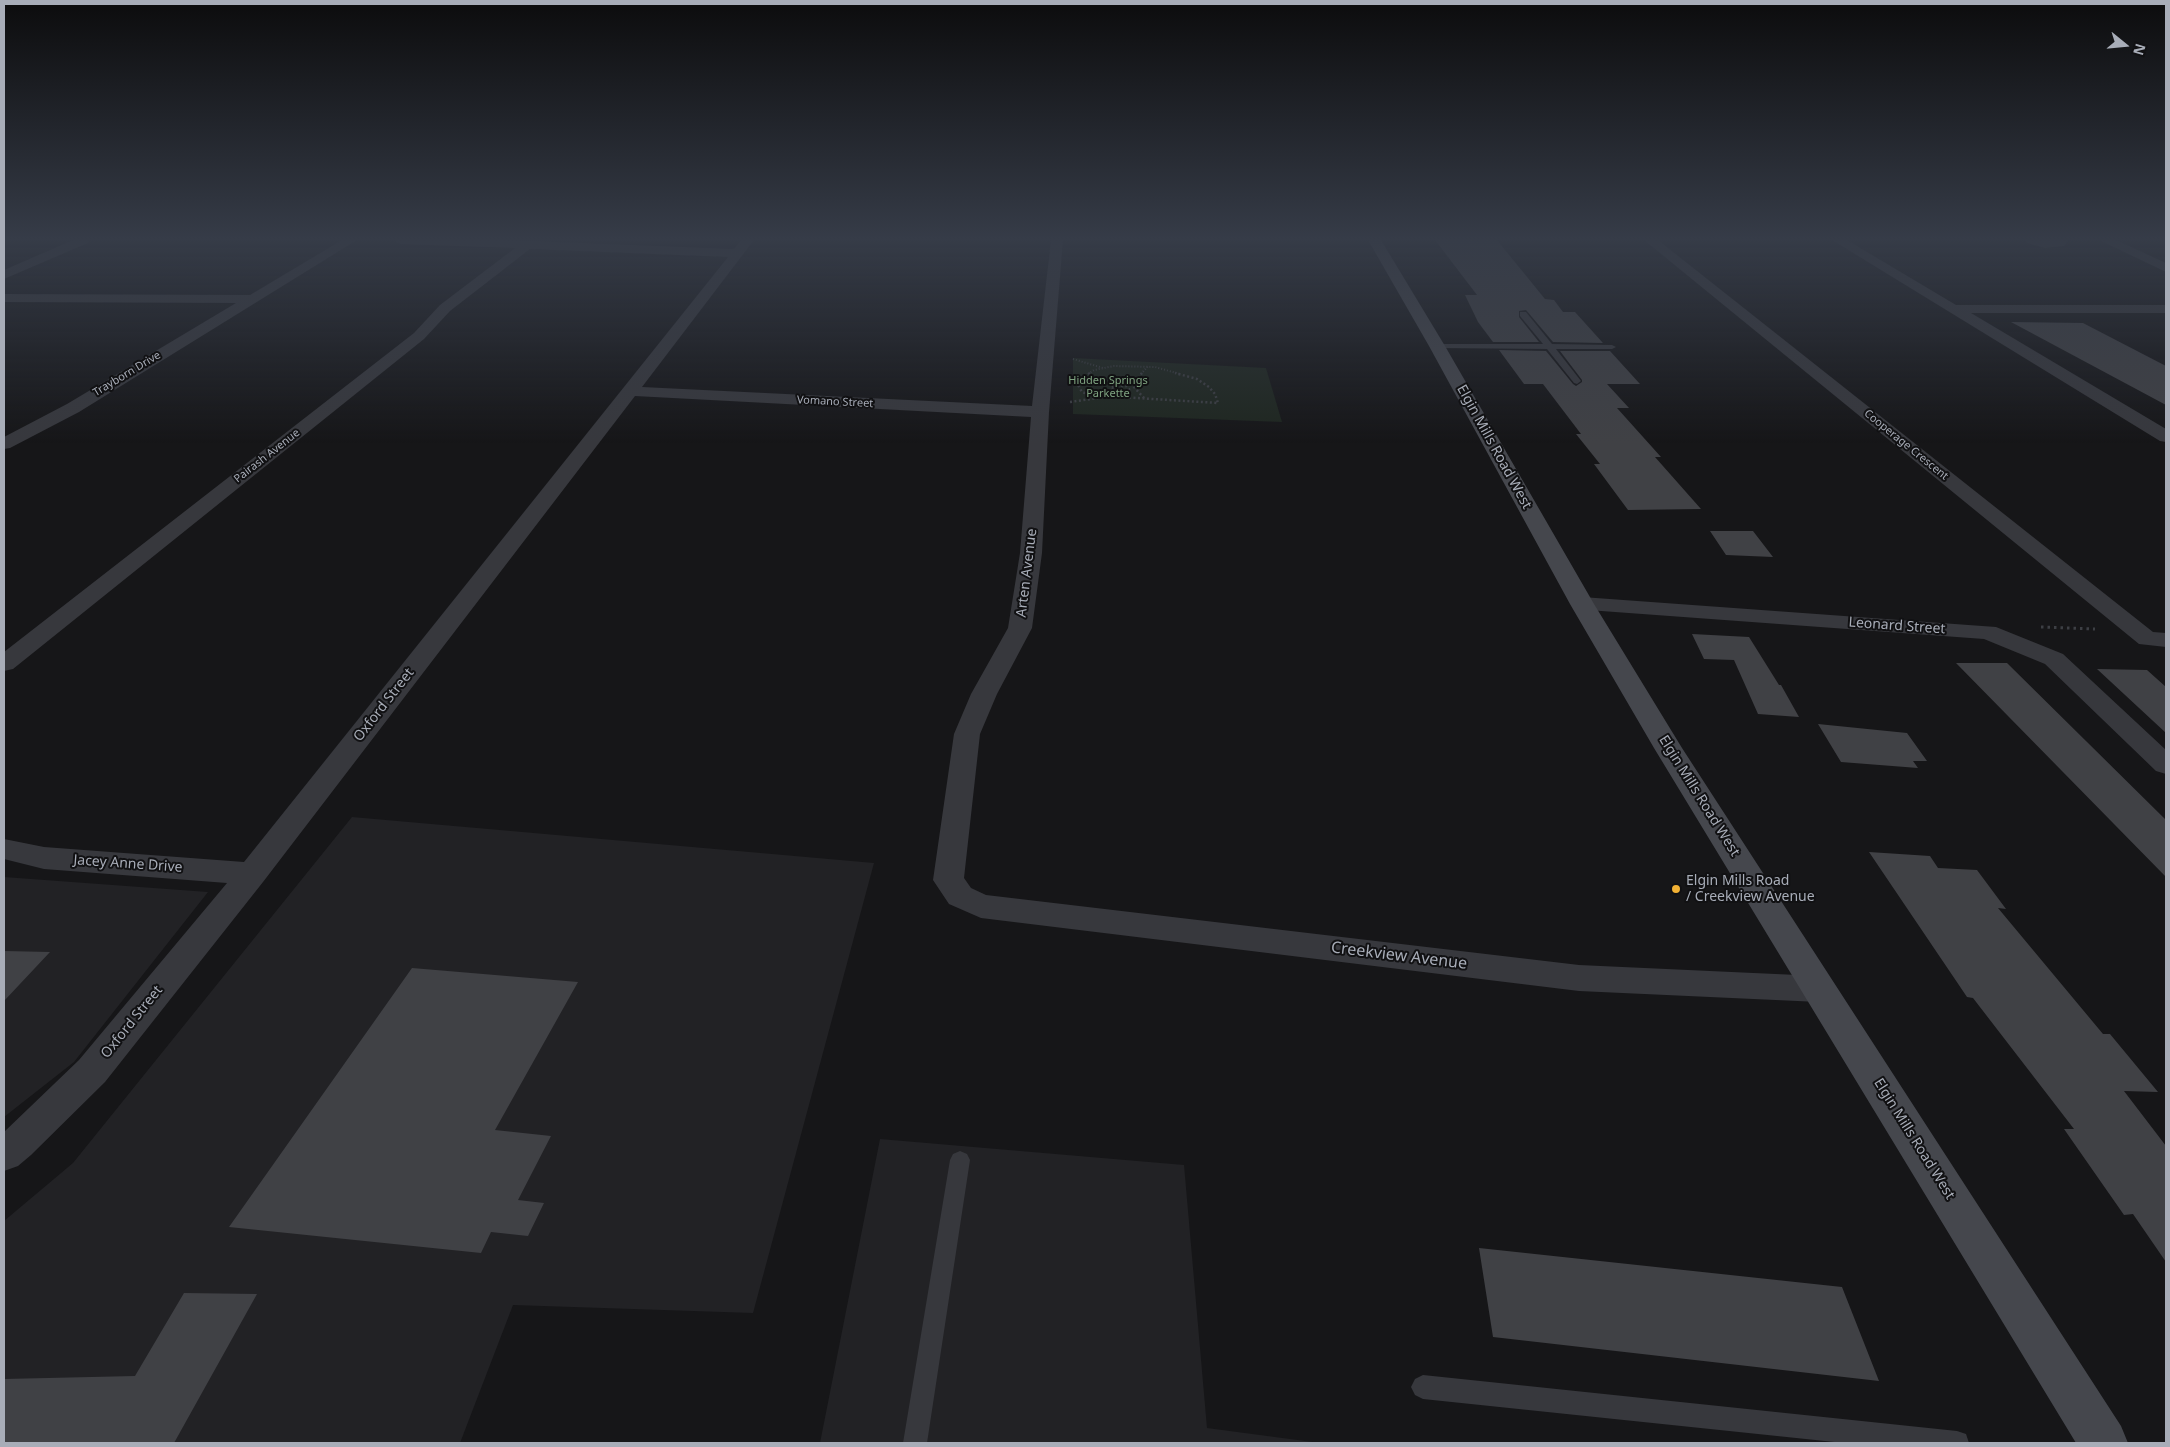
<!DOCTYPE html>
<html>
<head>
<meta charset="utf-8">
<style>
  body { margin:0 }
  #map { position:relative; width:2170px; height:1447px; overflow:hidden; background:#161618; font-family:"Noto Sans",sans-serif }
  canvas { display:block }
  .frame { position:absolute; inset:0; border:5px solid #a8adb8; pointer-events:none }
  .north { position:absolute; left:2100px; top:20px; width:50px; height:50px; -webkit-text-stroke:4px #111113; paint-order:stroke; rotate:107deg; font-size:14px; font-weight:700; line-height:20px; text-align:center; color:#a8adb8 }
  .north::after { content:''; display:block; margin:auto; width:18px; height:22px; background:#a8adb8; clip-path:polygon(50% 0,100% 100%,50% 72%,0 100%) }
</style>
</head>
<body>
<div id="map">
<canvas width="2170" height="1447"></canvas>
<div class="frame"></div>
<div class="north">N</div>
</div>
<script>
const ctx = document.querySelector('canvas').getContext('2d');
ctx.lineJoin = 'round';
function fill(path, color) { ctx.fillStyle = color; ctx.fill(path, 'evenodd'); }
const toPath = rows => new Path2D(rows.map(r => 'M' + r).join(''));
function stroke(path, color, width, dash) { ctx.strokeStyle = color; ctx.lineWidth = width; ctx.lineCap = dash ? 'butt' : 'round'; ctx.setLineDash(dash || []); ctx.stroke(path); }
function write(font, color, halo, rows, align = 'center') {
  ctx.font = font + ' "Noto Sans",sans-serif'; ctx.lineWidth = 4; ctx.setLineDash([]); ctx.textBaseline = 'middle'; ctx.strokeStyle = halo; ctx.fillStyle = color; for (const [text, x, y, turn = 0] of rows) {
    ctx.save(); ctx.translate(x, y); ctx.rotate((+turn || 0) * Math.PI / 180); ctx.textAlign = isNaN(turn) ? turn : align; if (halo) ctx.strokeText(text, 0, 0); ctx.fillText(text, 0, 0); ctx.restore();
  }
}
const built = toPath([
  [352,817,874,863,753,1313,513,1305,460,1443,4,1443,4,1221,73,1163],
  [4,877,208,892,74,1062,4,1117],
  [880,1139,1184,1165,1207,1428,1320,1443,820,1443]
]);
const green = toPath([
  [1073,358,1266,368,1282,422,1073,414]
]);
const building = toPath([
  [1435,240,1497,240,1545,299,1554,300,1563,312,1575,312,1603,343,1553,342,1526,310,1519,311,1519,317,1539,342,1493,342,1478,322,1465,295,1477,295],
  [2011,322,2083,323,2166,366,2166,405],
  [1499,350,1546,351,1573,384,1576,386,1582,382,1582,380,1560,351,1610,351,1640,384,1607,384,1629,408,1617,408,1661,457,1655,457,1701,509,1628,510,1594,464,1600,464,1576,434,1581,434,1543,384,1524,384],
  [1710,531,1753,531,1773,557,1726,555],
  [1692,634,1749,637,1779,685,1781,685,1799,717,1758,714,1734,660,1704,659],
  [1956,663,2007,663,2166,820,2166,877],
  [2097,669,2147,670,2166,687,2166,733],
  [1818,724,1907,733,1927,761,1913,761,1918,768,1841,762],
  [1869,852,1930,856,1938,868,1977,870,2006,909,1998,908,2103,1034,2110,1034,2158,1092,2124,1091,2166,1146,2166,1262,2133,1214,2124,1215,2064,1129,2074,1129,1973,998,1967,997],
  [4,951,50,952,4,1001],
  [412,968,578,982,495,1130,551,1136,518,1200,544,1203,528,1236,491,1232,481,1253,229,1227],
  [1479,1248,1842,1287,1879,1381,1493,1337],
  [184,1293,257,1294,174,1443,4,1443,4,1379,135,1376]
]);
const pathFar2 = toPath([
  [1073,359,1103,368],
  [1088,374,1094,370,1114,366,1155,367,1180,374],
  [1141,374,1148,366]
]);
const pathFar1 = toPath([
  [1090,373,1082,378,1078,385,1082,392,1096,397,1120,397],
  [1142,373,1132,385,1145,399],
  [1118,389,1112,389,1111,387,1126,386,1129,389,1129,393,1120,397],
  [1120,397,1218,403,1215,394,1209,387,1197,379,1175,373],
  [1070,402,1098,398]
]);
const path = toPath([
  [2041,627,2095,629]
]);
const service = toPath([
  [1520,312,1526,312,1552,344,1612,345,1616,347,1612,349,1556,349,1581,381,1577,384,1574,383,1547,349,1437,348,1433,346,1437,344,1543,344,1520,316,1520,312],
  [960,1151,967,1154,970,1160,927,1443,903,1443,950,1160,953,1154,960,1151],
  [1423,1375,1957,1431,1966,1434,1969,1443,1844,1443,1423,1399,1415,1395,1411,1387,1415,1379,1423,1375]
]);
const minor = toPath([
  [73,240,90,240,88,243,4,279,4,270,73,240],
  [342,240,357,240,79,412,10,448,4,449,4,437,67,404,236,303,4,302,4,294,250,295,342,240],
  [394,240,504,240,734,249,741,240,754,240,642,387,1032,406,1051,240,1063,240,1049,412,1042,553,1032,628,997,694,980,734,964,878,971,888,986,895,1579,965,1819,976,1831,980,1836,989,1831,998,1819,1002,1579,991,981,918,949,904,933,880,954,734,971,694,1008,628,1020,553,1031,417,635,396,263,882,105,1082,31,1155,18,1166,4,1171,4,1132,79,1060,227,883,44,869,4,859,4,839,44,847,244,862,728,257,530,249,450,311,424,339,13,669,4,671,4,652,414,333,440,305,515,248,400,244,394,240],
  [1644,240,1658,240,2153,632,2166,633,2166,647,2139,644,1644,240],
  [1832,240,1847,240,1956,305,2166,305,2166,313,1971,313,2166,429,2166,442,2160,441,1832,240],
  [2025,240,2069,240,2064,246,2045,248,2027,243,2025,240],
  [2099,240,2116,240,2166,263,2166,272,2099,240],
  [1582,597,1996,627,2063,654,2166,750,2166,774,2156,771,2045,664,1984,639,1574,609,1571,604,1574,599,1582,597]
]);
const secondary = toPath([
  [1368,240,1381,240,1445,346,1594,604,1682,748,2121,1426,2128,1443,2076,1443,1654,748,1570,604,1429,346,1368,240]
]);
const markers = [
  [1676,889,5,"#f2b134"]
];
const farStreetnames = [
  ["Trayborn Drive",127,374,-31],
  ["Vomano Street",835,402,3],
  ["Cooperage Crescent",1906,445,39],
  ["Pairash Avenue",267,456,-38]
];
const farParknames = [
  ["Hidden Springs",1108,381],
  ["Parkette",1108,394]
];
const streetNames = [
  ["Elgin Mills Road West",1494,447,61],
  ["Arten Avenue",1027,573,-83],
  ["Leonard Street",1897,626,4],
  ["Oxford Street",384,705,-52],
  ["Elgin Mills Road West",1699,796,58],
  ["Jacey Anne Drive",128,864,4],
  ["Oxford Street",132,1022,-51],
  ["Elgin Mills Road West",1914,1139,58]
];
const poiNames = [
  ["Elgin Mills Road",1686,881],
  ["/ Creekview Avenue",1686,897]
];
const nearStreetnames = [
  ["Creekview Avenue",1399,956,7]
];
fill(built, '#222225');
fill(green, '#1e261f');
fill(building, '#404145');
stroke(pathFar2, '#3d3f44', 2, [1, 2]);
stroke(pathFar1, '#3d3f44', 2.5, [2, 2.5]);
stroke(path, '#3d3f44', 3, [2.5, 4]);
fill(service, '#37383d');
fill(minor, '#37383d');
fill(secondary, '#45474d');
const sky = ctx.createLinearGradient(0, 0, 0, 443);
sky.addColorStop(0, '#0c0c0d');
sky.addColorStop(0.54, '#363c48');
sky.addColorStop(1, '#363c4800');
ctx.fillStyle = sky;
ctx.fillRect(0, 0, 2170, 443);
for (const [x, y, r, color] of markers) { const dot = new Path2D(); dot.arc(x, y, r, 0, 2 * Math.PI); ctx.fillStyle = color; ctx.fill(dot); stroke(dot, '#111113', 2); }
write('11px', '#a8adb8', '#111113', farStreetnames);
write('11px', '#7fa381', '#111113', farParknames);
write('14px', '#a8adb8', '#111113', streetNames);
write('14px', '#a8adb8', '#111113', poiNames, 'left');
write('16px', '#a8adb8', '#111113', nearStreetnames);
</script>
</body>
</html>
